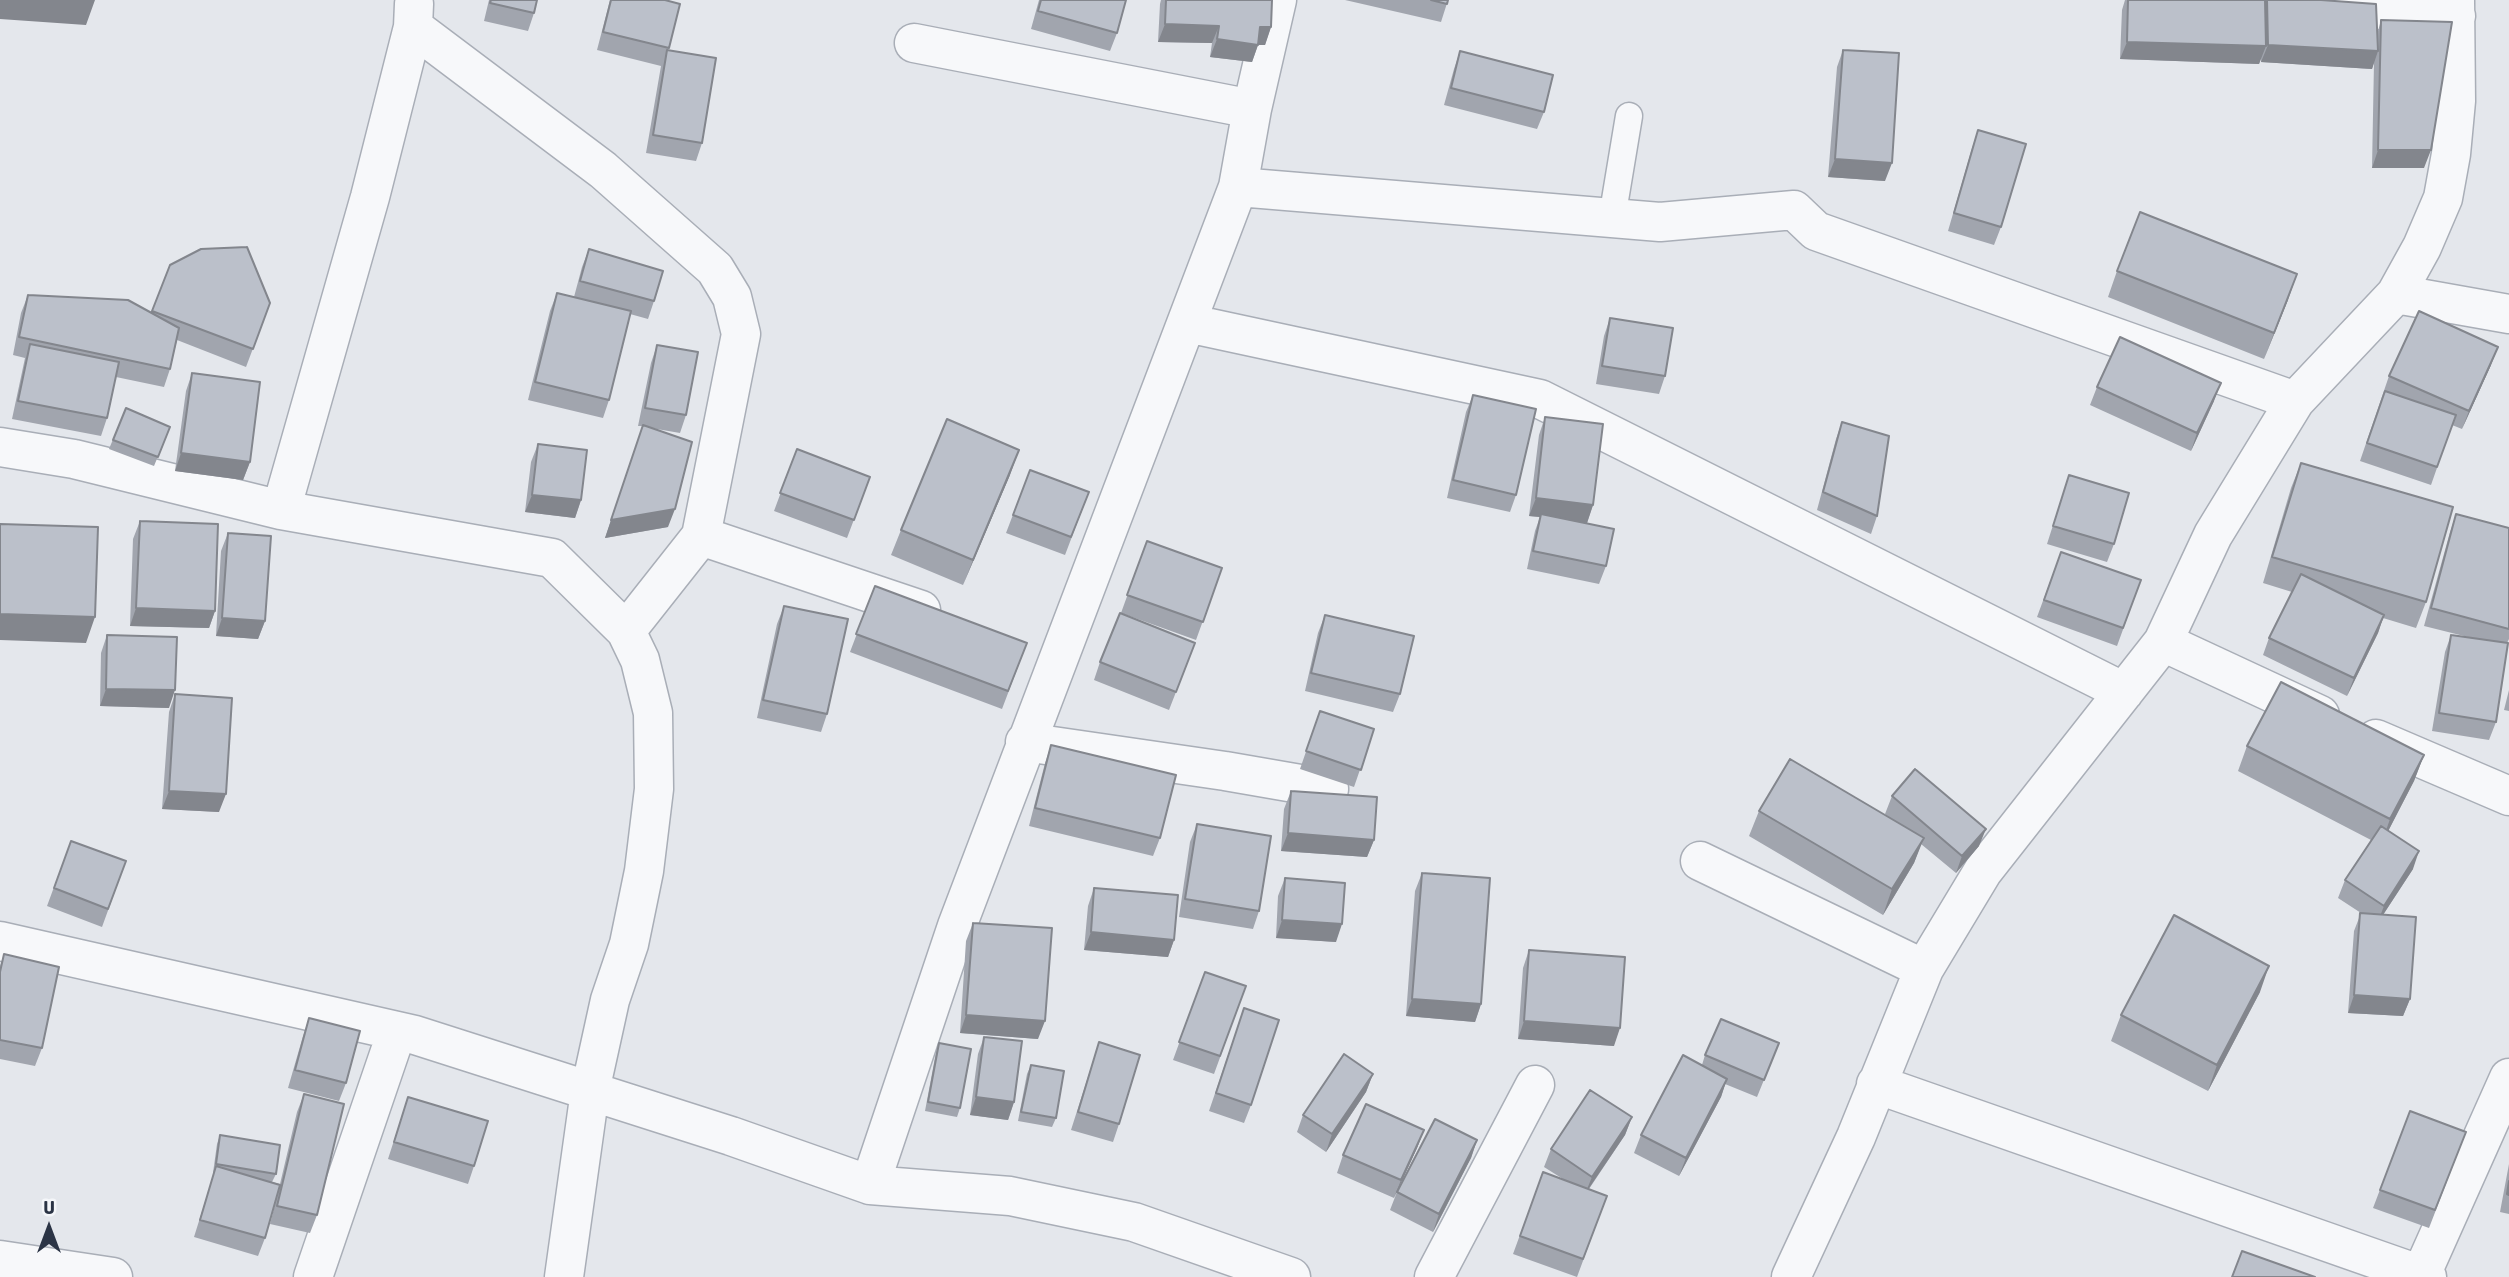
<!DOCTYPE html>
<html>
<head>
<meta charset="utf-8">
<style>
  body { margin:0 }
  #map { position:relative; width:2509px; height:1277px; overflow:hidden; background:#e4e7ec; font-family:"Asap Condensed",sans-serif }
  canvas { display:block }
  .north { position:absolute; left:14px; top:1193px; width:70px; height:70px; -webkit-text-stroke:5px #f4f6f9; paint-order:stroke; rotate:0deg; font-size:19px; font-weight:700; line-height:28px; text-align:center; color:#2b3445 }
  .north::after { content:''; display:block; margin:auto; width:24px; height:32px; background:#2b3445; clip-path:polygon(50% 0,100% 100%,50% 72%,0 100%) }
</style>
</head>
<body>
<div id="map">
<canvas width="2509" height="1277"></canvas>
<div class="north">U</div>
</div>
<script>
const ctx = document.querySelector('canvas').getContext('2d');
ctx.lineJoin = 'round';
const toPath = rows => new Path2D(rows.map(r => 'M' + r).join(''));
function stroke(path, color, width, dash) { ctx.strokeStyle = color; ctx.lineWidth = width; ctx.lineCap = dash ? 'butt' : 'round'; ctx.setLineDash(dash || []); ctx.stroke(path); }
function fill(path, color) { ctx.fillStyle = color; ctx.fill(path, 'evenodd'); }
const service = toPath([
  [1612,218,1629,116]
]);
const minor = toPath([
  [2252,0,2456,16],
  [413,27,603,170,715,269,732,297,741,334,701,536,921,610],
  [914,43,1252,109],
  [1238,187,1660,222,1794,210,1816,231,2295,401],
  [2396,294,2509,314],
  [1187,323,1540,399,2124,692],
  [0,447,74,459,281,510,552,558,626,631,640,660,653,713,654,789,644,871,629,944,610,1000,590,1091,564,1277],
  [281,510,370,197,413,27,414,4],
  [626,631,701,536],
  [2163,642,2320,715],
  [2376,739,2509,796],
  [1025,742,1225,771,1329,789],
  [1700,861,1924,969],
  [0,941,415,1035,731,1136,870,1185,1010,1196,1134,1222,1291,1277],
  [1876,1084,2427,1277],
  [870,1185,957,926,1238,187,1252,109,1277,0],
  [0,1260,113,1277],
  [2421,1275,2509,1078],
  [313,1277,397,1031],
  [1434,1277,1535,1085],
  [1791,1277,1856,1137,1924,969,1983,871,2163,642,2213,535,2295,401,2396,294,2422,247,2443,198,2451,154,2456,101,2455,0]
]);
const wall = toPath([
  [489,0,537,0,534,13,528,31,484,21],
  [610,0,665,0,680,4,668,50,702,143,696,161,646,153,661,66,597,50],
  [1039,0,1126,0,1117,33,1110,51,1031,29],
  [1161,0,1272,0,1271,27,1265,45,1258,45,1252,62,1210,57,1212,43,1158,42,1160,4],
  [1345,0,1448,0,1441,22],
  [2125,0,2321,0,2378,31,2381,20,2424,168,2372,168,2374,62,2372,69,2261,62,2261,58,2259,64,2120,59,2122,10],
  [1843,50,1885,181,1828,177,1837,67],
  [1460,51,1544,112,1537,129,1444,105,1454,69],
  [1978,130,2001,227,1994,245,1948,231,1972,148],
  [589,249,654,301,648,319,630,314,609,400,603,418,528,400,550,311,557,293,574,297,582,267],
  [170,265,270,303,246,367,177,340,170,369,164,387,116,377,107,418,101,436,12,419,25,358,13,355,21,313,28,295,151,313],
  [2117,271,2288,300,2264,359,2108,297],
  [1610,318,1665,376,1659,394,1596,384,1604,336],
  [657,345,686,415,680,433,651,428,668,527,605,538,643,426,638,426,651,363],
  [2491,365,2462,429,2452,425,2431,485,2360,461,2389,376],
  [192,373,250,462,243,480,175,471,186,391],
  [2097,387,2214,401,2191,451,2090,405],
  [1473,395,1516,495,1510,512,1447,498,1466,412],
  [126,408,170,427,154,466,109,449],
  [1545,417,1593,505,1587,523,1581,522,1606,566,1599,584,1527,569,1535,531,1540,517,1529,516,1539,435],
  [1842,422,1877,516,1871,534,1817,510,1836,439],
  [538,444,581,500,575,518,525,512,531,462],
  [797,449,870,477,847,538,774,511],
  [2301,463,2426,602,2416,628,2383,618,2378,633,2347,696,2263,655,2269,638,2292,592,2263,583,2291,488],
  [1030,470,1089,492,1065,555,1006,533],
  [1010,475,963,585,891,555,901,530],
  [2069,475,2114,544,2107,562,2047,544],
  [2456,514,2509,528,2509,639,2507,643,2496,722,2489,740,2432,731,2445,652,2451,635,2468,637,2424,626,2450,532],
  [140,521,215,611,209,628,130,626,133,539],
  [228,533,265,621,258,639,216,636,221,551],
  [1147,541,1222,568,1196,640,1121,613],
  [2061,552,2141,580,2117,646,2037,617],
  [875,586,1027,643,1002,709,850,652],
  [784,606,827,714,821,732,757,718,777,624],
  [1325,615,1400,694,1393,712,1305,691,1318,633],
  [107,635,169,708,100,706,101,653],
  [1195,643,1169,710,1094,680,1100,662],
  [2509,690,2509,711,2504,710],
  [175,694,219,812,162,809,169,712],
  [1320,711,1374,729,1354,787,1300,769],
  [1051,745,1160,838,1153,856,1029,826,1045,763],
  [2247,746,2424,755,2414,781,2388,831,2413,869,2383,915,2410,999,2403,1016,2348,1013,2354,931,2361,913,2338,898,2345,880,2371,840,2238,771],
  [1291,791,1374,840,1367,857,1281,851,1284,809],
  [1892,796,1979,846,1956,873,1921,844,1914,863,1883,915,1749,836,1759,811,1890,818,1885,814],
  [1197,824,1259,911,1253,929,1179,917,1190,842],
  [71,841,126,861,102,927,47,906],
  [1422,873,1481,1004,1475,1022,1406,1016,1415,891],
  [1285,878,1336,942,1276,938,1278,896],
  [1094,888,1174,940,1168,957,1084,950,1088,906],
  [973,923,1038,1039,960,1033,966,941],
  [1529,950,1614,1046,1518,1039,1523,968],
  [4,954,42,1048,35,1066,0,1059,0,966],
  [1205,972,1246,986,1214,1074,1173,1060],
  [2260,992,2208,1091,2111,1041,2121,1015],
  [1244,1008,1251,1105,1244,1123,1209,1111],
  [309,1018,346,1083,339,1101,288,1088,303,1036],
  [984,1037,1014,1102,1008,1120,970,1115,978,1054],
  [1099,1042,1119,1124,1113,1142,1071,1130],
  [939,1043,960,1108,957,1117,925,1111,936,1052],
  [1779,1043,1757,1097,1725,1084,1721,1097,1679,1176,1634,1153,1641,1135,1702,1065,1705,1055],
  [1031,1065,1056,1118,1052,1127,1018,1121,1027,1074],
  [1373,1074,1366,1092,1326,1152,1297,1132,1303,1115],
  [304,1094,317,1215,310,1233,270,1224,276,1201,265,1238,258,1256,194,1237,214,1173,213,1173,217,1144,220,1135,276,1174,272,1182,280,1184,297,1112],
  [408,1097,474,1166,468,1184,388,1159],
  [2410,1111,2466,1132,2429,1228,2373,1208],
  [1632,1117,1625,1135,1589,1189,1607,1196,1577,1277,1513,1254,1543,1172,1563,1179,1544,1167,1551,1149],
  [1424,1130,1417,1148,1394,1198,1337,1173,1343,1155],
  [1477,1140,1471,1158,1433,1232,1390,1210,1397,1192],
  [2509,1164,2509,1214,2500,1212]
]);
const shadedWall = toPath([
  [0,0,95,0,86,25,0,19],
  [1165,24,1219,26,1212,43,1158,42],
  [1260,27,1271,27,1265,45,1258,45,1252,62,1210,57,1217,39],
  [2127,42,2266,46,2259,64,2120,59],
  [2268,45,2378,51,2372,69,2261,62],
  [2378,150,2431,150,2424,168,2372,168],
  [1835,159,1892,163,1885,181,1828,177],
  [2297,274,2288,300,2264,359,2274,333],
  [2498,347,2491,365,2462,429,2469,411],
  [2221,383,2214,401,2191,451,2197,433],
  [1019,450,1010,475,963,585,973,560],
  [181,453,250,462,243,480,175,471],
  [532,495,581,500,575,518,525,512],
  [1536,498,1593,505,1587,523,1540,517,1541,514,1540,517,1529,516],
  [675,509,668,527,605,538,611,520],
  [136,608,215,611,209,628,130,626],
  [0,614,95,617,86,643,0,640],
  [2384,615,2378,633,2347,696,2354,678],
  [222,618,265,621,258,639,216,636],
  [106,689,175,690,169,708,100,706],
  [2424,755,2414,781,2381,845,2390,819],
  [169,791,226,794,219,812,162,809],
  [1986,829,1979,846,1956,873,1962,856],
  [1288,833,1374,840,1367,857,1281,851],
  [1924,838,1914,863,1883,915,1892,889],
  [2419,851,2413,869,2377,924,2384,906],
  [1282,920,1342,924,1336,942,1276,938],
  [1091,932,1174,940,1168,957,1084,950],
  [2269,966,2260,992,2208,1091,2217,1065],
  [2354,995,2410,999,2403,1016,2348,1013],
  [1412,999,1481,1004,1475,1022,1406,1016],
  [966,1015,1045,1021,1038,1039,960,1033],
  [1524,1021,1620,1028,1614,1046,1518,1039],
  [1373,1074,1366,1092,1326,1152,1332,1134],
  [1727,1079,1721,1097,1679,1176,1686,1158],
  [976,1097,1014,1102,1008,1120,970,1115],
  [1632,1117,1625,1135,1585,1194,1592,1177],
  [1424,1130,1417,1148,1394,1198,1401,1180],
  [1477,1140,1471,1158,1433,1232,1439,1214]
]);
const building = toPath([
  [491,0,537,0,534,13,490,3,491,0],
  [611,0,665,0,680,4,669,48,603,32,611,0],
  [1041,0,1126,0,1117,33,1038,11,1041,0],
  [1166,0,1272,0,1271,27,1260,27,1258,45,1217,39,1219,26,1165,24,1166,0],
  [1431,0,1448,0,1447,4,1431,0],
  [2128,0,2265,0,2266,46,2127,42,2128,0],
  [2267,0,2321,0,2376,4,2378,51,2268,45,2267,0],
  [2381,20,2452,22,2431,150,2378,150,2381,20],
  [667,50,716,58,702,143,653,135,667,50],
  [1843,50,1899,53,1892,163,1835,159,1843,50],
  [1460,51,1553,75,1544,112,1451,88,1460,51],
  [1978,130,2026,144,2001,227,1954,213,1978,130],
  [2140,212,2297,274,2274,333,2117,271,2140,212],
  [247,247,270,303,253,349,152,311,170,265,201,249,247,247],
  [589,249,663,271,654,301,580,281,589,249],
  [557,293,631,311,609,400,535,382,557,293],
  [28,295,128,300,179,328,170,369,19,337,28,295],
  [2419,311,2498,347,2469,411,2389,376,2419,311],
  [1610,318,1673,328,1665,376,1602,366,1610,318],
  [2120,337,2221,383,2197,433,2097,387,2120,337],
  [30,344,119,362,107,418,18,401,30,344],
  [657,345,698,352,686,415,645,408,657,345],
  [192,373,260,382,250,462,181,453,192,373],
  [2385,391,2456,415,2437,467,2367,443,2385,391],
  [1473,395,1536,409,1516,495,1453,480,1473,395],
  [126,408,170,427,158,457,113,440,126,408],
  [1545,417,1603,424,1593,505,1536,498,1545,417],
  [947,419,1019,450,973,560,901,530,947,419],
  [1842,422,1889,436,1877,516,1823,492,1842,422],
  [643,425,692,442,675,509,611,520,643,425],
  [538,444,587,450,581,500,532,495,538,444],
  [797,449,870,477,854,520,780,493,797,449],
  [2301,463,2453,507,2426,602,2272,557,2301,463],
  [1030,470,1089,492,1071,537,1013,515,1030,470],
  [2069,475,2129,493,2114,544,2053,526,2069,475],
  [1541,514,1614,529,1606,566,1533,551,1541,514],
  [2456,514,2509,528,2509,629,2431,608,2456,514],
  [140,521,218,524,215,611,136,608,140,521],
  [0,524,98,527,95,617,0,614,0,524],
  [228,533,271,536,265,621,222,618,228,533],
  [1147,541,1222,568,1203,622,1127,595,1147,541],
  [2061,552,2141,580,2123,628,2044,600,2061,552],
  [2301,574,2384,615,2354,678,2269,638,2301,574],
  [875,586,1027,643,1008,691,856,634,875,586],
  [784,606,848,619,827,714,763,700,784,606],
  [1120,613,1195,643,1176,692,1100,662,1120,613],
  [1325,615,1414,636,1400,694,1311,673,1325,615],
  [107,635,177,637,175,690,106,689,107,635],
  [2451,635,2508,643,2496,722,2439,713,2451,635],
  [2281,682,2424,755,2390,819,2247,746,2281,682],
  [175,694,232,698,226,794,169,791,175,694],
  [1320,711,1374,729,1361,770,1306,751,1320,711],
  [1051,745,1176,775,1160,838,1035,808,1051,745],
  [1790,759,1924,838,1892,889,1759,811,1790,759],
  [1915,769,1986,829,1962,856,1892,796,1915,769],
  [1291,791,1377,797,1374,840,1288,833,1291,791],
  [1197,824,1271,836,1259,911,1185,899,1197,824],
  [2381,826,2419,851,2384,906,2345,880,2381,826],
  [71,841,126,861,108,909,54,888,71,841],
  [1422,873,1490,878,1481,1004,1412,999,1422,873],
  [1285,878,1345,883,1342,924,1282,920,1285,878],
  [1094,888,1178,895,1174,940,1091,932,1094,888],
  [2360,913,2416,917,2410,999,2354,995,2360,913],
  [2174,915,2269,966,2217,1065,2121,1015,2174,915],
  [973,923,1052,928,1045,1021,966,1015,973,923],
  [1529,950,1625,957,1620,1028,1524,1021,1529,950],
  [4,954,59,967,42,1048,0,1040,0,972,4,954],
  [1205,972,1246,986,1220,1056,1179,1042,1205,972],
  [1244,1008,1279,1020,1251,1105,1216,1093,1244,1008],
  [309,1018,360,1031,346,1083,295,1070,309,1018],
  [1721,1019,1779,1043,1764,1080,1705,1055,1721,1019],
  [984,1037,1022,1041,1014,1102,976,1097,984,1037],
  [1099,1042,1140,1055,1119,1124,1078,1112,1099,1042],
  [939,1043,971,1049,960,1108,928,1102,939,1043],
  [1344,1054,1373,1074,1332,1134,1303,1115,1344,1054],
  [1683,1055,1727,1079,1686,1158,1641,1135,1683,1055],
  [1031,1065,1064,1071,1056,1118,1021,1112,1031,1065],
  [1590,1090,1632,1117,1592,1177,1551,1149,1590,1090],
  [304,1094,344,1104,317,1215,277,1206,304,1094],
  [408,1097,488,1121,474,1166,394,1142,408,1097],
  [1366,1104,1424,1130,1401,1180,1343,1155,1366,1104],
  [2410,1111,2466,1132,2435,1210,2380,1190,2410,1111],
  [1435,1119,1477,1140,1439,1214,1397,1192,1435,1119],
  [220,1135,280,1145,276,1174,216,1164,220,1135],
  [216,1166,280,1185,265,1238,200,1220,216,1166],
  [1543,1172,1607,1196,1583,1259,1520,1236,1543,1172],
  [2509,1181,2509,1195,2507,1194,2509,1181],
  [2242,1251,2315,1277,2232,1277,2242,1251]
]);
stroke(service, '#a9aeb7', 29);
stroke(minor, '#a9aeb7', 41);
stroke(service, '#f7f8fa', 26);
stroke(minor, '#f7f8fa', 38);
fill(wall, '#a1a5ae');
fill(shadedWall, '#83868d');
fill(building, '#bbc0ca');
stroke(building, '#83868d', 2);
</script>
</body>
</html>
